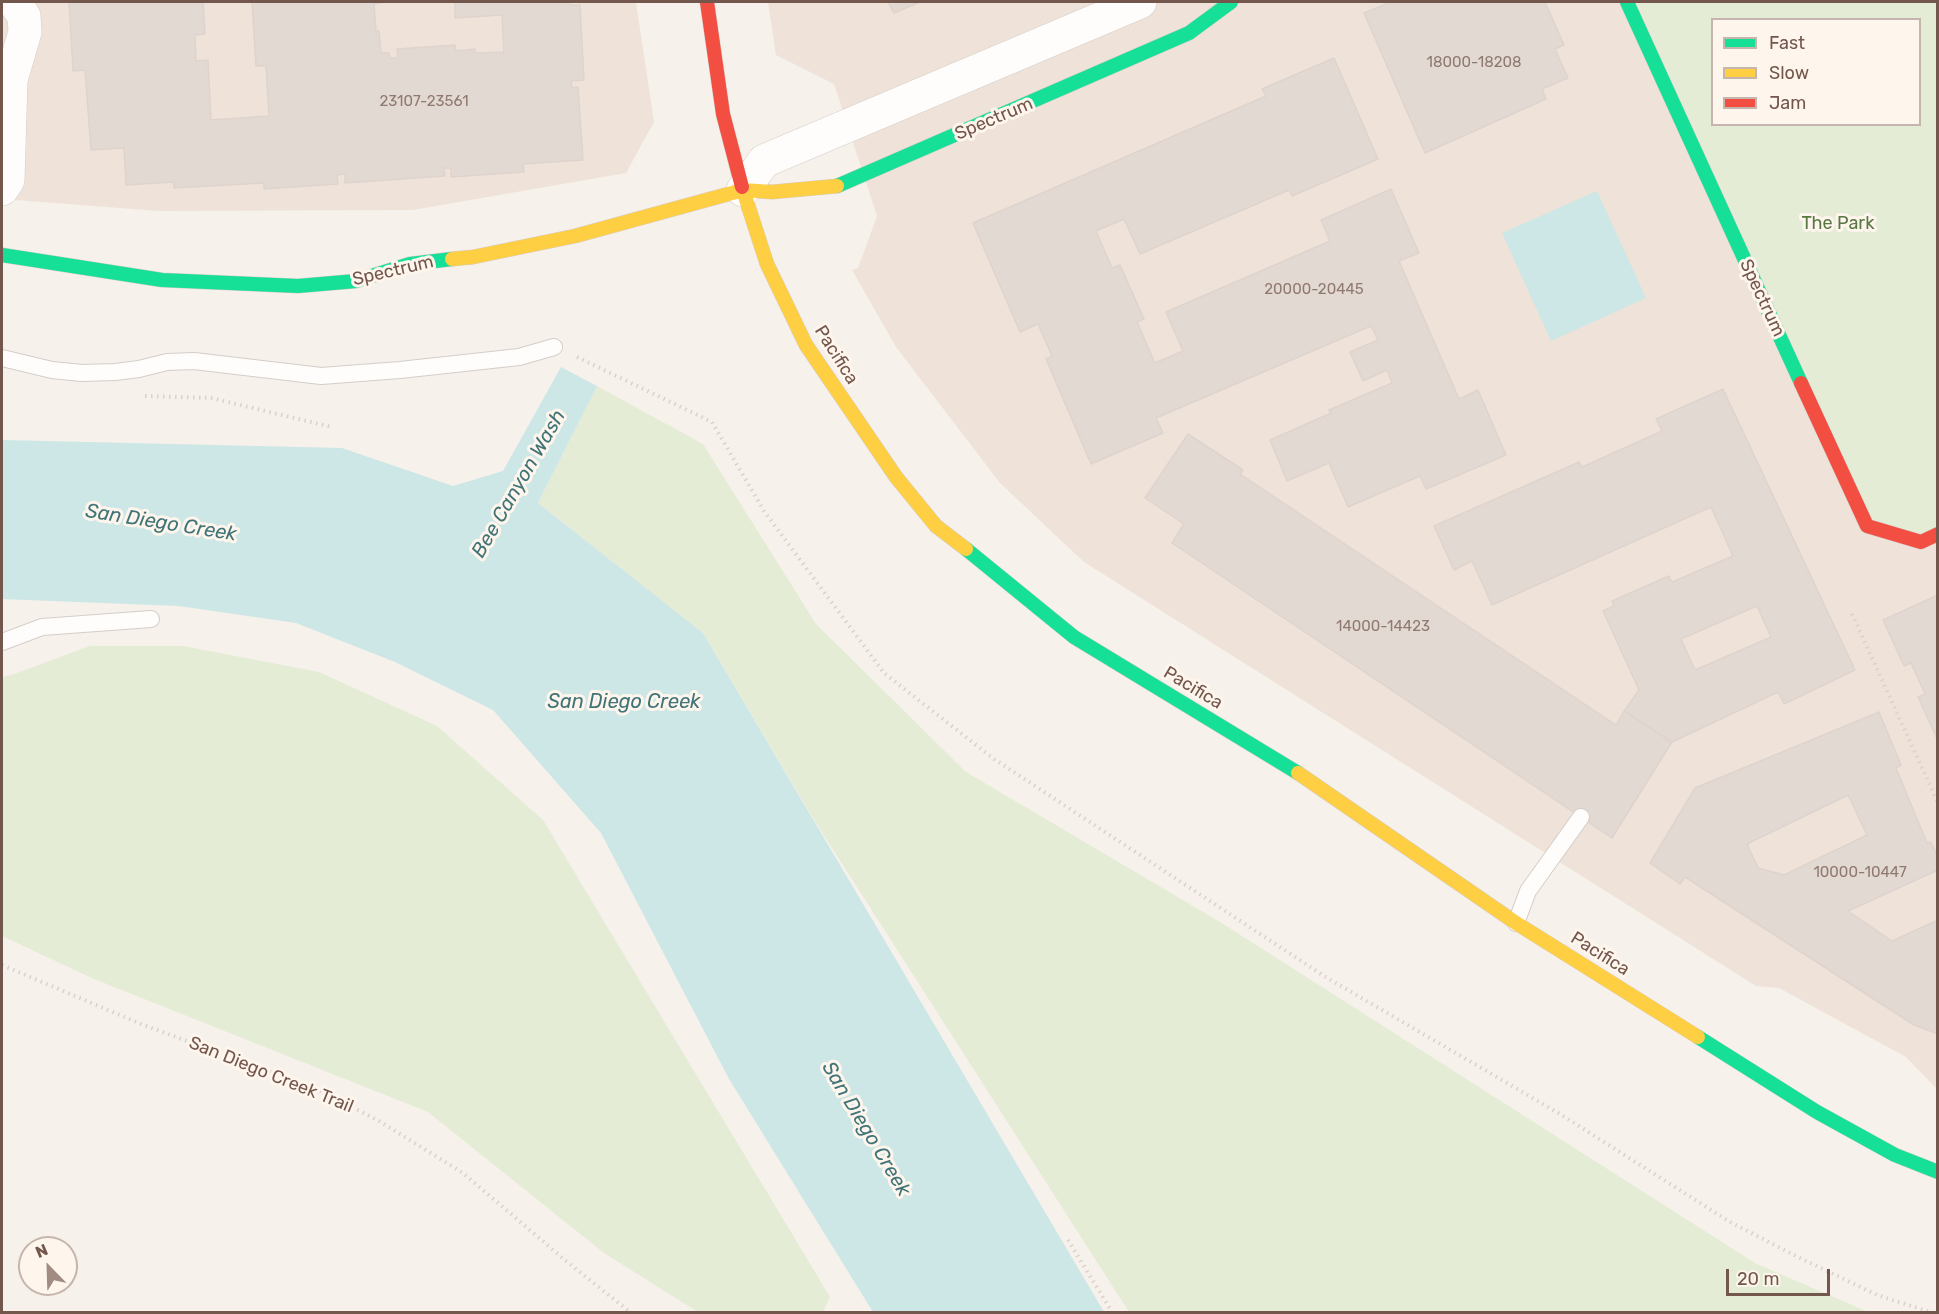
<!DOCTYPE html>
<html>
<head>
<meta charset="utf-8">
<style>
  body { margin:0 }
  #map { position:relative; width:1939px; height:1314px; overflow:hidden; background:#f6f1eb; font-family:Rubik,sans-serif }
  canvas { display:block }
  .frame { position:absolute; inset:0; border:3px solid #73564c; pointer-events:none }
  .legend { position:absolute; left:1711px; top:18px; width:210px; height:108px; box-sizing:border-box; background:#fef5ec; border:2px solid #c6b5ac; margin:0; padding:8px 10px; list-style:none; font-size:18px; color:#73564c }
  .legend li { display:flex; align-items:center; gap:12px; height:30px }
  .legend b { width:30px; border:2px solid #c6b5ac }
  .north { position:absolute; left:18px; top:1236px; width:60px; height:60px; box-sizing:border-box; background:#fef5ec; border:2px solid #c6b5ac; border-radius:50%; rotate:337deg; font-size:16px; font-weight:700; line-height:24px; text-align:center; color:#73564c }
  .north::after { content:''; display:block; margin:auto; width:21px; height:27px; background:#a18c84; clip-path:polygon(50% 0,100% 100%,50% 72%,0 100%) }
  .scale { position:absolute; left:1726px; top:1269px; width:104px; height:27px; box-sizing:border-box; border:3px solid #73564c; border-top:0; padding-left:8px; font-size:18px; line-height:21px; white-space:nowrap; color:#73564c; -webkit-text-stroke:4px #fef5ec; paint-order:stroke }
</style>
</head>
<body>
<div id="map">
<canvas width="1939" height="1314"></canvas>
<div class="frame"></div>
<ul class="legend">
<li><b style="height:8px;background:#16e098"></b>Fast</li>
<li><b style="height:8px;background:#ffcf43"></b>Slow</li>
<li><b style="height:8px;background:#f24e42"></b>Jam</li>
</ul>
<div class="north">N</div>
<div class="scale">20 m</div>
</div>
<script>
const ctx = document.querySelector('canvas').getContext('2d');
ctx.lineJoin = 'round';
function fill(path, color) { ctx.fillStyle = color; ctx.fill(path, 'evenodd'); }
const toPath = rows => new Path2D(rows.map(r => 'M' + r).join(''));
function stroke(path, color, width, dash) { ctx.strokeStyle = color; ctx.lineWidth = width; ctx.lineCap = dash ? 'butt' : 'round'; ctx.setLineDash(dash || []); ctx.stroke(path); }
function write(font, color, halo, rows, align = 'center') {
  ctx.font = font + ' Rubik,sans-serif'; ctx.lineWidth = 6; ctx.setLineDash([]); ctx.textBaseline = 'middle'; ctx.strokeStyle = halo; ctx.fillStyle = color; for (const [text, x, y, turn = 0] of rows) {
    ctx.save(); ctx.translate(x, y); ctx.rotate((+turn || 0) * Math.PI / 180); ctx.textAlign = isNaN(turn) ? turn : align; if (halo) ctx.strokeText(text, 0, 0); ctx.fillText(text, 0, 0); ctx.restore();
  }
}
const residential = toPath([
  [2,2,636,2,654,122,626,173,413,210,159,211,2,199],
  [768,2,1937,2,1937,1089,1906,1057,1779,988,1756,986,1084,562,1000,483,896,347,852,270,858,268,877,216,834,84,776,55],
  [1712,20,1920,20,1920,124,1712,124]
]);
const green = toPath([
  [1627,2,1937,2,1937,534,1867,526],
  [1712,20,1920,20,1920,124,1712,124],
  [597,386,703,444,816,624,966,772,1220,922,1755,1263,1868,1312,1129,1312,816,823,703,633,538,503],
  [90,646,183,646,319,672,437,726,543,820,830,1297,823,1312,698,1312,604,1253,428,1112,94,979,2,936,2,677,14,674]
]);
const water = toPath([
  [1597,191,1646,298,1551,341,1502,233],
  [561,367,597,386,538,503,703,633,1104,1312,873,1312,729,1079,601,833,493,710,395,662,296,623,179,606,2,599,2,440,342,448,453,486,503,471]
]);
const building = toPath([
  [69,2,203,2,205,34,195,35,196,61,208,60,211,120,269,116,266,66,256,66,252,2,385,2,374,4,376,31,379,31,381,53,389,53,390,58,398,58,397,49,455,45,456,51,475,49,475,53,504,52,502,15,455,18,455,2,569,2,570,5,580,5,584,80,571,81,572,88,578,87,583,160,523,164,524,172,451,177,451,168,444,168,445,176,345,183,345,174,337,175,338,184,264,189,264,183,174,188,174,182,126,185,124,148,91,150,85,70,73,71,69,2],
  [888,2,920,2,894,13,888,2],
  [1391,2,1545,2,1564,45,1555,49,1568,78,1542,89,1546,99,1425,153,1364,13,1391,2],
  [1334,58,1378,159,1292,196,1289,190,1140,254,1124,219,1096,231,1112,268,1120,265,1144,319,1137,322,1155,363,1183,351,1166,312,1330,241,1321,220,1391,189,1419,253,1399,261,1459,399,1478,390,1506,455,1426,489,1420,476,1348,507,1329,463,1287,481,1270,440,1331,413,1329,410,1392,383,1387,370,1363,381,1350,352,1378,340,1371,326,1156,418,1163,433,1091,464,1046,359,1052,356,1038,324,1020,332,973,223,1266,96,1262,89,1334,58],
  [1723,389,1855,670,1784,704,1778,692,1672,742,1624,711,1639,690,1603,611,1614,606,1612,601,1669,576,1672,582,1733,556,1711,507,1492,605,1472,561,1454,570,1434,526,1579,462,1582,467,1662,431,1656,419,1723,389],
  [1757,606,1771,637,1695,670,1681,639,1757,606],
  [1188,434,1243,470,1240,474,1616,725,1624,711,1672,742,1612,838,1172,543,1184,524,1145,498,1188,434],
  [1938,595,1938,741,1918,697,1925,694,1911,663,1904,666,1883,620,1938,595],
  [1879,712,1901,765,1896,768,1927,843,1931,842,1938,857,1938,870,1848,911,1892,941,1938,920,1938,1034,1914,1025,1685,877,1680,884,1650,863,1695,788,1879,712],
  [1848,795,1867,835,1784,875,1758,868,1747,844,1848,795]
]);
const path = toPath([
  [577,357,712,422,764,511,884,673,994,759,1324,976,1560,1114,1730,1222,1798,1257,1877,1295,1930,1312],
  [145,396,211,398,332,427],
  [1852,614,1938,803],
  [2,965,141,1024,321,1091,379,1121,463,1173,566,1261,630,1312],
  [1068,1240,1112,1312]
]);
const lane = toPath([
  [2,358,52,370,82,373,115,372,139,369,167,362,194,361,321,376,400,370,519,357,554,347],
  [2,642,42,627,151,619],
  [1516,923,1528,891,1581,817]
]);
const street = toPath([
  [2,189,8,180,11,80,25,32,24,16,14,2],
  [743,190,764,161,1140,2]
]);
const fast = toPath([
  [1627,2,1801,383],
  [837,186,1189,33,1231,2],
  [2,255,162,280,298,286,356,281,410,264,452,259],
  [966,549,1074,637,1298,773],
  [1698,1037,1817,1112,1895,1155,1938,1172]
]);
const slow = toPath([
  [742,187,767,264,806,345,896,477,936,526,966,549],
  [452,259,473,257,575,236,743,190,772,192,837,186],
  [1298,773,1516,923,1698,1037]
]);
const jam = toPath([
  [707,2,723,114,742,187],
  [1801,383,1867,526,1921,542,1938,534]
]);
const numberNames = [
  ["18000-18208",1474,63],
  ["23107-23561",424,102],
  ["20000-20445",1314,290],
  ["14000-14423",1383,627],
  ["10000-10447",1860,873]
];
const streetNames = [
  ["Spectrum",994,119,-23],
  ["Spectrum",393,271,-13],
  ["Spectrum",1762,298,65],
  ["Pacifica",836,355,58],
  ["Pacifica",1193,688,31],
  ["Pacifica",1600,954,32],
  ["San Diego Creek Trail",271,1075,22]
];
const parkNames = [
  ["The Park",1838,224]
];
const waterNames = [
  ["Bee Canyon Wash",519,484,-60],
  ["San Diego Creek",161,523,9],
  ["San Diego Creek",624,702],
  ["San Diego Creek",866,1129,59]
];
fill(residential, '#efe3d9');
fill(green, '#e4ecd6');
fill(water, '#cde6e6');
fill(building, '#e2d9d3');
stroke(building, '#dfd4cd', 1.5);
stroke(lane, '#d5cdc8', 18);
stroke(street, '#d5cdc8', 34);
stroke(fast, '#d5ccc8', 15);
stroke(slow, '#d5ccc8', 15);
stroke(jam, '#d5ccc8', 15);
stroke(path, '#dad1ce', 4, [1.5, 4.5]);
stroke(lane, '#fefdfc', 16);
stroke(street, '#fefdfc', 33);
stroke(fast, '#16e098', 14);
stroke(slow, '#ffcf43', 14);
stroke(jam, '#f24e42', 14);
write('15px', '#907970', null, numberNames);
write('18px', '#73564c', '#fef5ec', streetNames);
write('18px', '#587844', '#fef5ec', parkNames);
write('italic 20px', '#407478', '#fef5ec', waterNames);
</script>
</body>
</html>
